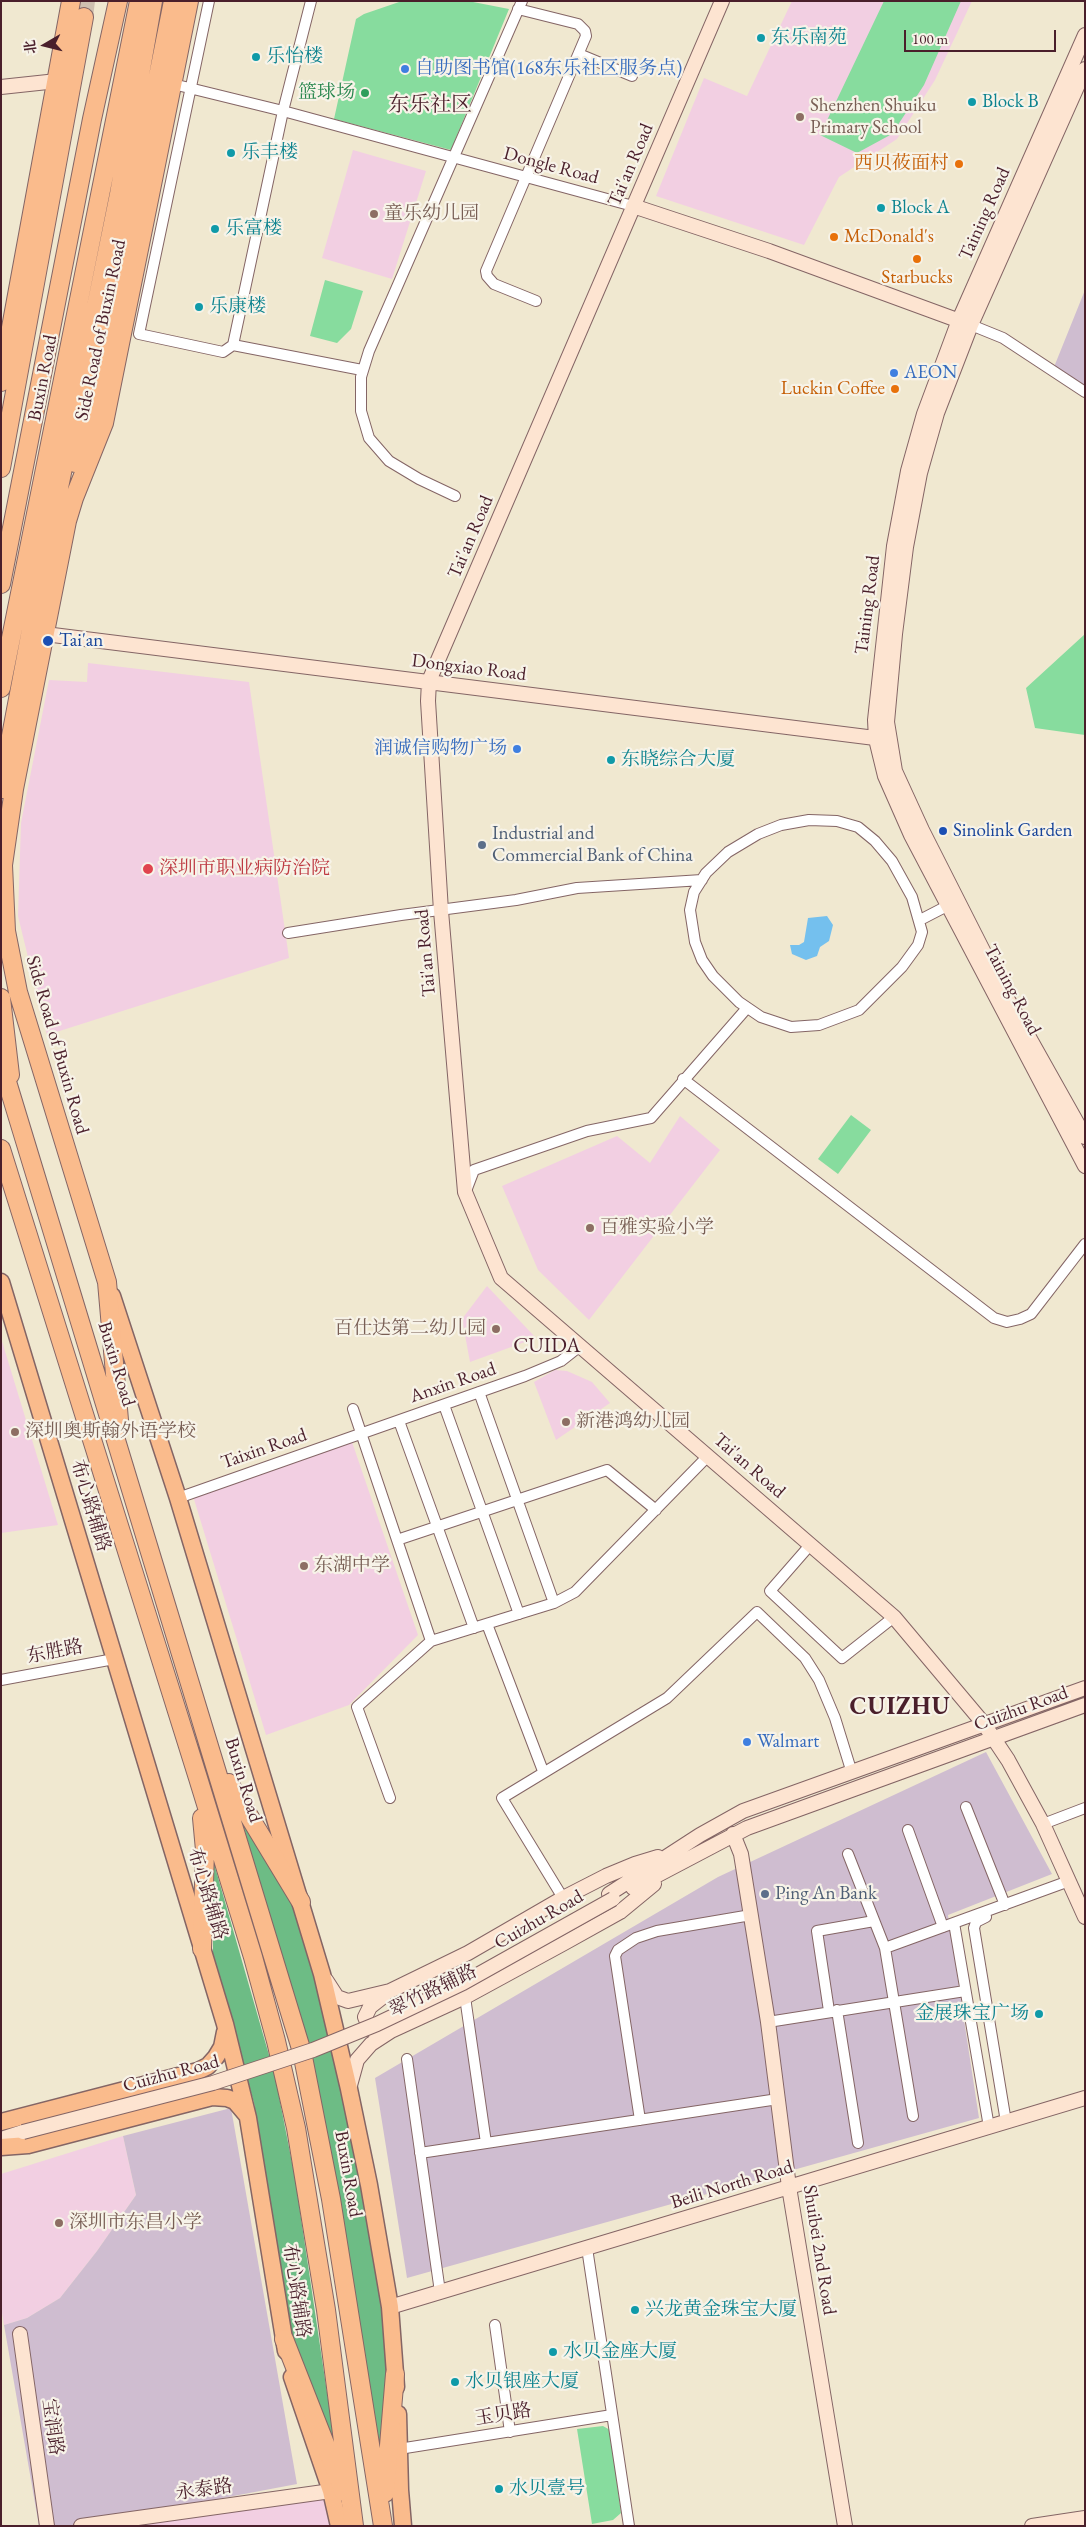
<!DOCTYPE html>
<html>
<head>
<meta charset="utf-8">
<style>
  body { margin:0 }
  #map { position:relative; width:1086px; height:2527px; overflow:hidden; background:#f0e8d0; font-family:"EB Garamond","Noto Serif SC",serif }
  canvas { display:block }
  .frame { position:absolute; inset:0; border:2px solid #4a1f2b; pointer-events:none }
  .north { position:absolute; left:20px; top:20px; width:50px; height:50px; -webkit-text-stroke:4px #f7f3e8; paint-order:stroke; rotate:262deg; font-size:14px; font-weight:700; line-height:20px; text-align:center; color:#4a1f2b }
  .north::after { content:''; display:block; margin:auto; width:18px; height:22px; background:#4a1f2b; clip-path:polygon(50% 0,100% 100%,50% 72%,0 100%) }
  .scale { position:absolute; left:904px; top:30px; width:152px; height:22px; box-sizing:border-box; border:2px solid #4a1f2b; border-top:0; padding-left:6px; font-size:15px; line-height:18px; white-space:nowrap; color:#4a1f2b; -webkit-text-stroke:4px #f7f3e8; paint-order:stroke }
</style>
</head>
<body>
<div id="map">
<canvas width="1086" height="2527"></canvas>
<div class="frame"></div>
<div class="north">北</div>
<div class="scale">100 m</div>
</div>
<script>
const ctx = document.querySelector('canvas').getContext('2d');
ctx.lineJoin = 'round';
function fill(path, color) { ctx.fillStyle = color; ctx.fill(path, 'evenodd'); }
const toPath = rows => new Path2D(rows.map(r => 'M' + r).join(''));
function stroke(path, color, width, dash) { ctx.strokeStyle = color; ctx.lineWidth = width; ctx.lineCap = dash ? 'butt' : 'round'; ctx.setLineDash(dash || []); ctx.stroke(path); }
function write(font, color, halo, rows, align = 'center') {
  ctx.font = font + ' "EB Garamond","Noto Serif SC",serif'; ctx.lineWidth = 4.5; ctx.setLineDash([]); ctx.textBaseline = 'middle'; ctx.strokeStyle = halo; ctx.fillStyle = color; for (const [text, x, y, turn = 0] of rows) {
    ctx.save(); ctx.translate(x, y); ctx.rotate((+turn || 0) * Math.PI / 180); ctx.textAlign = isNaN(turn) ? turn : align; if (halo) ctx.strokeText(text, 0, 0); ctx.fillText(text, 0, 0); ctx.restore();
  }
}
const built = toPath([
  [792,1,972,1,935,80,897,139,839,177,804,245,656,196,704,78,747,96],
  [353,150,426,171,392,279,322,258],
  [88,663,249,682,289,958,47,1035,18,916,21,823,49,680,87,682],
  [680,1116,720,1150,589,1320,538,1270,502,1186,617,1136,650,1163],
  [487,1286,536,1338,470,1362,462,1319],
  [1,1338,58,1525,1,1533],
  [555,1370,567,1371,592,1382,610,1403,556,1440,534,1382],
  [351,1439,418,1635,349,1705,266,1735,193,1496],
  [123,2136,136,2195,97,2251,60,2298,27,2318,4,2325,1,2307,1,2174],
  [331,2491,338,2526,81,2526]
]);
const industrial = toPath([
  [1085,290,1085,388,1054,367],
  [986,1752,1052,1874,948,1915,979,2118,407,2278,375,2078,718,1877],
  [231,2108,297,2484,75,2526,39,2526,4,2325,27,2318,60,2298,97,2251,136,2195,123,2136]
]);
const green = toPath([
  [402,1,468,1,509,9,451,150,334,119,356,19,364,14],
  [884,1,961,1,924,85,892,134,857,153,820,135],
  [325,280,363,291,351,329,337,343,310,336],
  [1085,634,1085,735,1035,728,1026,688],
  [851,1115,871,1130,838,1174,818,1159],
  [603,2426,610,2430,621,2513,613,2520,592,2524,577,2429]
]);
const forest = toPath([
  [239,1811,299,1907,340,2071,384,2320,388,2378,381,2466,304,2035],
  [213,1860,275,2076,295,2178,339,2473,289,2337,254,2103,213,1958]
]);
const water = toPath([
  [827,916,833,925,829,941,820,947,817,956,806,960,792,954,790,945,799,945,804,942,808,918]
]);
const highwayTunnel = toPath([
  [84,17,86,1]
]);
const street = toPath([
  [209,1,139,334,223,352,233,345,362,370],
  [518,9,578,24,585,31,586,36,486,271,487,276,494,284,536,301],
  [579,54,632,76],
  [173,84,283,111,633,206],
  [971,325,1003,338,1085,392],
  [233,345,283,111,311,1],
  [455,496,419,479,389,461,369,438,361,411,361,377,369,351,522,1],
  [809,820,837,821,858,827,875,841,892,861,912,897,922,932,918,945,902,967,859,1010,819,1025,791,1027,761,1017,739,1002,713,976,702,960,695,942,690,910,694,892,706,873,728,852,758,834,781,825,809,820],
  [920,920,947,906],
  [288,933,401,915,516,900,577,888,702,880],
  [683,1079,994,1318,1007,1322,1020,1319,1031,1314,1085,1244],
  [466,1191,474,1170,587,1131,651,1118,747,1008],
  [479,1392,554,1603],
  [444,1405,519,1614],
  [353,1409,431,1641],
  [399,1421,474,1628],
  [178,1498,525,1376,561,1361,580,1346],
  [397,1540,607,1470,656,1510],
  [811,1544,770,1591,842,1658,894,1617],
  [487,1624,543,1771],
  [1,1680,114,1659],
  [390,1798,357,1707,431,1641,554,1603,575,1592,708,1456],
  [966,1807,1005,1905],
  [1043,1824,1085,1808],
  [908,1830,943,1927],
  [848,1854,885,1948],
  [563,1898,502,1798,667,1698,757,1612,805,1658,819,1680,835,1718,852,1773],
  [986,1917,976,1922,974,1928,1006,2122],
  [954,1923,989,2127],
  [465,1997,486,2143],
  [837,2010,858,2143],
  [829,2011,817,1931,874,1921],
  [768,2022,965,1991],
  [407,2059,440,2292],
  [913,2116,885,1948,1069,1881],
  [640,2120,615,1956,618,1950,636,1938,657,1931,751,1915],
  [420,2153,778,2099],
  [587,2248,629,2526],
  [495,2325,510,2432],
  [399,2449,612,2415]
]);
const secondary = toPath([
  [722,1,429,681,428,701,441,911,465,1192,501,1278,894,1617,984,1724,1008,1760,1043,1824,1085,1917],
  [1085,35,959,320,924,414,908,471,894,546,875,720,876,739,885,776,911,835,1085,1166],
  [1085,69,971,325,937,413,920,473,906,547,895,634,887,722,895,771,922,830,1008,1000,1085,1137],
  [1,87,57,81],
  [633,206,769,251,968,324],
  [45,634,883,739],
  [733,1834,741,1854,768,2022,789,2187,845,2526],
  [633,1888,747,1828,1085,1705],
  [609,1894,700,1835,743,1811,1085,1688],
  [326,1980,337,1997,348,2001,390,1991,468,1953,563,1898,606,1876,635,1864,658,1857],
  [377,2033,370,2029,365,2017,370,2007,384,1996],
  [349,2089,357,2060,371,2044,391,2031,465,1997,566,1942,620,1912,654,1884],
  [1,2139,23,2132],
  [390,2307,1085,2098],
  [20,2334,47,2526],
  [81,2526,331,2491],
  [1032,2526,1085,2518]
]);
const primary = toPath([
  [1,1282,225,2024,248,2118,286,2351],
  [112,1296,178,1498,322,1974,349,2089,369,2185,390,2307,396,2387],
  [1,2122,198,2071,208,2066,216,2057,222,2047,225,2032],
  [1,2147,28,2145,212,2097,227,2098,235,2101,246,2114],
  [292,2377,331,2491,339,2526],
  [398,2414,400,2490,403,2526]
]);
const highway = toPath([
  [1,382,71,1],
  [75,463,87,433,173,1],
  [1,468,84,17],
  [1,584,92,119,118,1],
  [1,688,139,1],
  [1,789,45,556,119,194,153,1],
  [1,998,10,1075],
  [1,1062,302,2052,331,2199,383,2526],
  [1,1149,198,1778,253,1957,276,2041,296,2128,326,2310,354,2526],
  [119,1420,107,1282,18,992,6,931,3,865,14,789,67,521,74,498,104,423,189,1],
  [229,1783,301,1902],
  [202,1818,205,1850,202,1949],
  [284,2339,344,2492],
  [385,2493,395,2374]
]);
const secondaryBridge = toPath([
  [23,2132,213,2083,313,2050,377,2024,463,1983,613,1899]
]);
const markers = [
  [761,38,5,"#0f9aa8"],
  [256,57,5,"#0f9aa8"],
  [405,69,5,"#3f7fe0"],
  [365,93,5,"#2e9e5b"],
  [972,102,5,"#0f9aa8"],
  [800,117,5,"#8d6e63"],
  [231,153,5,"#0f9aa8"],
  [959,164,5,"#e8710a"],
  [881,208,5,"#0f9aa8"],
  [374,214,5,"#8d6e63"],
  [215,229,5,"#0f9aa8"],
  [834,237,5,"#e8710a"],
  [917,259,5,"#e8710a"],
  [199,307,5,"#0f9aa8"],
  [894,373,5,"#3f7fe0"],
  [895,389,5,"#e8710a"],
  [48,641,6,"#1a4fb4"],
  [517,749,5,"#3f7fe0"],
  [611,760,5,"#0f9aa8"],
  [943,831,5,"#1a4fb4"],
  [482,845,5,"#5c6f8a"],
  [148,869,6,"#e0444e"],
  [590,1228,5,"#8d6e63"],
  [496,1329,5,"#8d6e63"],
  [566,1422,5,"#8d6e63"],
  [15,1432,5,"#8d6e63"],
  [304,1566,5,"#8d6e63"],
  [747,1742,5,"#3f7fe0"],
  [765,1894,5,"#5c6f8a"],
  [1039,2014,5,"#0f9aa8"],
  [59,2223,5,"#8d6e63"],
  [635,2310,5,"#0f9aa8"],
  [553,2352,5,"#0f9aa8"],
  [455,2382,5,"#0f9aa8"],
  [499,2489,5,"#0f9aa8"]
];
const cultureNames = [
  ["东乐南苑",771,38],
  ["乐怡楼",266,57],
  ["Block B",982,102],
  ["乐丰楼",241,153],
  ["Block A",891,208],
  ["乐富楼",225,229],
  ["乐康楼",209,307],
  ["东晓综合大厦",621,760],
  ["金展珠宝广场",1029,2014,"right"],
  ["兴龙黄金珠宝大厦",645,2310],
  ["水贝金座大厦",563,2352],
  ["水贝银座大厦",465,2382],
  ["水贝壹号",509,2489]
];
const shopNames = [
  ["自助图书馆(168东乐社区服务点)",415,69],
  ["AEON",904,373],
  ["润诚信购物广场",507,749,"right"],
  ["Walmart",757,1742]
];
const leisureNames = [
  ["篮球场",355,93]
];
const educationNames = [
  ["Shenzhen Shuiku",810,106],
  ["Primary School",810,128],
  ["童乐幼儿园",384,214],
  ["百雅实验小学",600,1228],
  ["百仕达第二幼儿园",486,1329,"right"],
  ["新港鸿幼儿园",576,1422],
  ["深圳奥斯翰外语学校",25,1432],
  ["东湖中学",314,1566],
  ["深圳市东昌小学",69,2223]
];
const foodNames = [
  ["西贝莜面村",949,164],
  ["McDonald's",844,237,"left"],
  ["Starbucks",917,278,"center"],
  ["Luckin Coffee",885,389]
];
const streetNames = [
  ["Tai'an Road",631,165,-67],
  ["Dongle Road",551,166,15],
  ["Taining Road",985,214,-66],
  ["Side Road of Buxin Road",101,330,-78],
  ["Buxin Road",43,378,-79],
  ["Tai'an Road",471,537,-67],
  ["Taining Road",868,605,-83],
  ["Dongxiao Road",469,668,7],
  ["Tai'an Road",426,953,-95],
  ["Taining Road",1012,990,62],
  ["Side Road of Buxin Road",57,1045,74],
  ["Buxin Road",116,1364,73],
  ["Anxin Road",453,1383,-19],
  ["Taixin Road",264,1449,-19],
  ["Tai'an Road",749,1466,41],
  ["布心路辅路",90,1506,73],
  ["东胜路",55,1652,-11],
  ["Cuizhu Road",1021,1709,-20],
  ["Buxin Road",243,1780,73],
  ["布心路辅路",207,1894,73],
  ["Cuizhu Road",539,1920,-30],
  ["翠竹路辅路",433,1991,-26],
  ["Cuizhu Road",171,2074,-15],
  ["Buxin Road",348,2174,80],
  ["Beili North Road",732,2185,-17],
  ["Shuibei 2nd Road",819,2250,81],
  ["布心路辅路",296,2291,81],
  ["玉贝路",503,2415,-9],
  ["宝润路",52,2427,82],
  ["永泰路",204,2490,-8]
];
const transitNames = [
  ["Tai'an",59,641],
  ["Sinolink Garden",953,831]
];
const serviceNames = [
  ["Industrial and",492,834],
  ["Commercial Bank of China",492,856],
  ["Ping An Bank",775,1894]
];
const healthNames = [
  ["深圳市职业病防治院",159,869]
];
const quarterNames = [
  ["东乐社区",430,105],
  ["CUIDA",547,1346]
];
const districtNames = [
  ["CUIZHU",900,1707]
];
fill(built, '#f2cfe2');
fill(industrial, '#cfbdd0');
fill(green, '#87dc9e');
fill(forest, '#6dbc85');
fill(water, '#74c0ee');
stroke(highwayTunnel, '#cfc0af', 18, [18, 9]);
stroke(street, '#846565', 12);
stroke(secondary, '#846565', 16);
stroke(primary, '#846565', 19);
stroke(highway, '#846565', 20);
stroke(street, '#fff', 10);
stroke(secondary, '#fde4d1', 14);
stroke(primary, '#fabb8c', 16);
stroke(highway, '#fabb8c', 18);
stroke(secondaryBridge, '#846565', 16, []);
stroke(secondaryBridge, '#fde4d1', 14);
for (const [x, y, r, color] of markers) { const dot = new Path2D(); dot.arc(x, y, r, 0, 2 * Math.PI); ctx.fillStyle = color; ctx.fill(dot); stroke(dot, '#f7f3e8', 2); }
write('19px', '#0d838f', '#f7f3e8', cultureNames, 'left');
write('19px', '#366cbe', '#f7f3e8', shopNames, 'left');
write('19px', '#27864d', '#f7f3e8', leisureNames, 'right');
write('19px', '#785e54', '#f7f3e8', educationNames, 'left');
write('19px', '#c56008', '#f7f3e8', foodNames, 'right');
write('19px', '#4a1f2b', '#f7f3e8', streetNames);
write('19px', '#164399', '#f7f3e8', transitNames, 'left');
write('19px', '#4e5e75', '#f7f3e8', serviceNames, 'left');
write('19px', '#be3a42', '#f7f3e8', healthNames, 'left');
write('21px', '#4a1f2b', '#f7f3e8', quarterNames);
ctx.letterSpacing = '1px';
write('bold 24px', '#4a1f2b', '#f7f3e8', districtNames);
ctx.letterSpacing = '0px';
</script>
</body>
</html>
